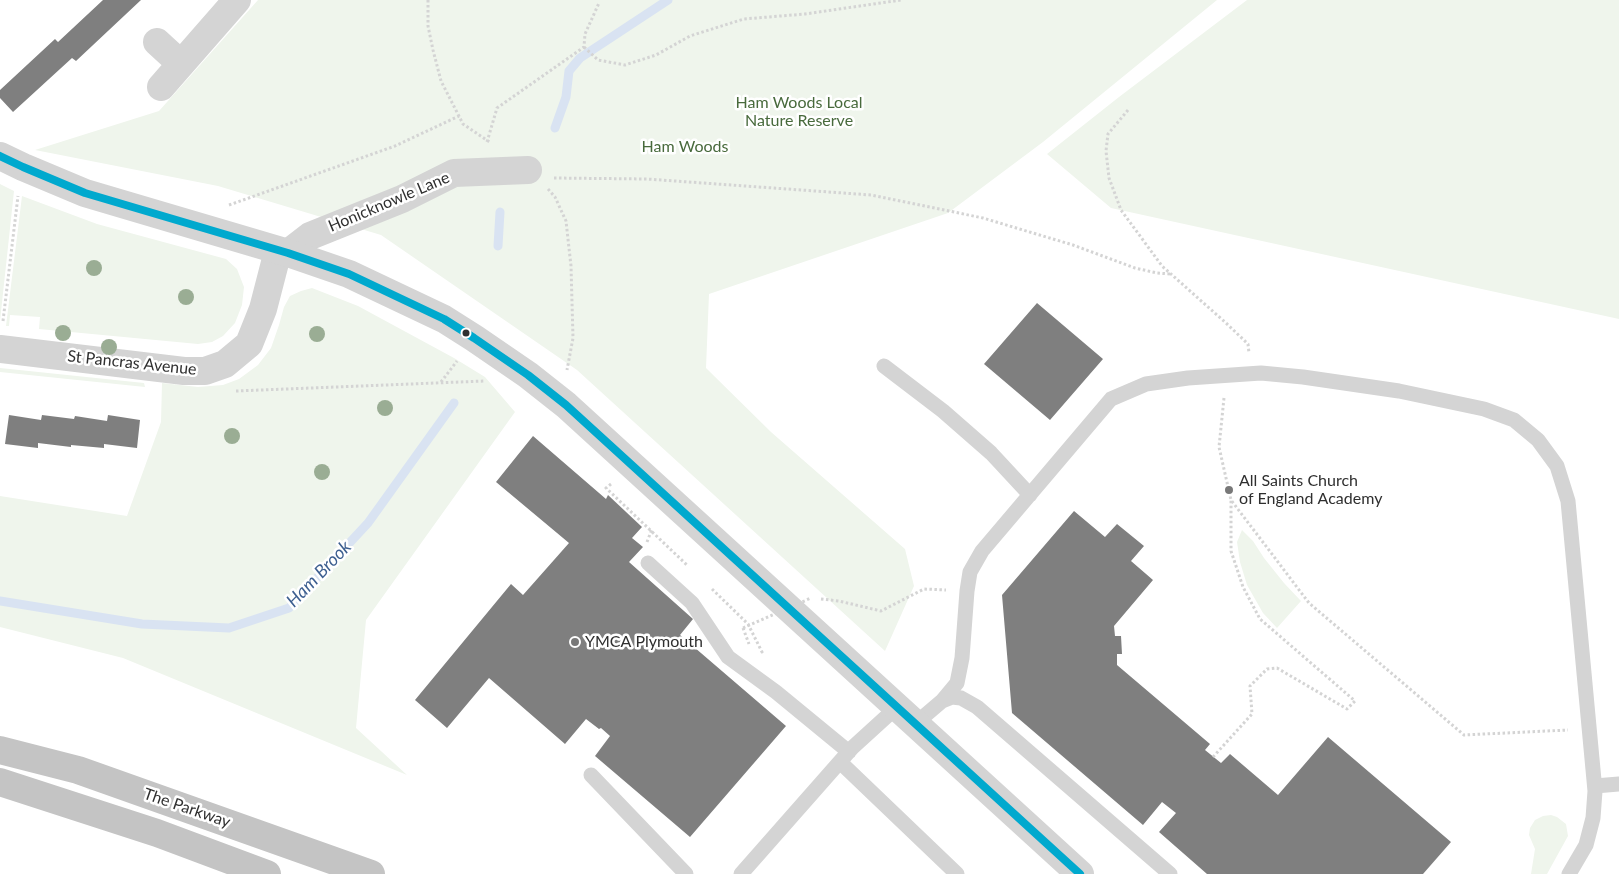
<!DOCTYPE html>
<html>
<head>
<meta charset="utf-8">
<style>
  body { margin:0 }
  canvas { display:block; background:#fff }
</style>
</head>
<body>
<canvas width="1619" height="874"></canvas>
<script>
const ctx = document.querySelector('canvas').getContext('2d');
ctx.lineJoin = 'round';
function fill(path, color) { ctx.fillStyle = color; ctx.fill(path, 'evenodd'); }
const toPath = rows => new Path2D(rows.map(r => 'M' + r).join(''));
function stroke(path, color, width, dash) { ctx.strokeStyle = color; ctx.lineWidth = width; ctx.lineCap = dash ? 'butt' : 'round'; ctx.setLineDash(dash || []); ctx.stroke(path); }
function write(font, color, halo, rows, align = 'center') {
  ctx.font = font + ' Lato,sans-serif'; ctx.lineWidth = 5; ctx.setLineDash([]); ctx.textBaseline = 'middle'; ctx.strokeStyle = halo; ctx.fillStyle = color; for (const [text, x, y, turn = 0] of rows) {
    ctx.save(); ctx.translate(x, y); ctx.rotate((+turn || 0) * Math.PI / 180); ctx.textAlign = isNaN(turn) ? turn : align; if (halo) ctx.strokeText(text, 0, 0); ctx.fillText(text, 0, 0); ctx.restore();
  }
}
const green = toPath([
  [258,0,1217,0,1043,142,948,213,709,294,706,368,771,432,905,549,914,586,885,651,577,370,381,235,218,186,35,150,159,111],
  [1247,0,1619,0,1619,319,1111,208,1047,154,1119,97],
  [0,184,14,191,0,321],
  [22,196,97,224,226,259,237,269,244,287,242,305,235,323,223,336,212,342,198,344,39,329,40,317,10,315,9,326,6,326],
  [312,288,358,306,454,358,485,377,515,412,366,620,356,728,407,775,123,658,0,627,0,496,127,516,161,422,162,383,198,387,223,385,239,379,258,365,271,348,279,325,284,307,290,296,301,291],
  [0,368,144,383,145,387,0,372],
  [1242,530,1253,541,1264,558,1284,583,1301,601,1277,628,1263,613,1247,585,1240,562,1237,542],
  [1551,815,1557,817,1566,824,1568,836,1547,874,1531,874,1535,849,1529,835,1530,828,1535,820,1543,816]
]);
const stream = toPath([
  [555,128,566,97,569,71,580,58,668,0],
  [498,246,500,212],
  [0,601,142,624,229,628,289,608,368,523,454,403]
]);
const building = toPath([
  [103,0,141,0,76,61,72,58,13,112,0,98,0,90,55,39,58,42],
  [1037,303,1103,359,1050,420,984,364],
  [9,415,41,420,42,415,74,419,75,416,107,421,108,415,140,420,137,448,104,444,104,448,71,445,71,447,38,443,38,448,5,444],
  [533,436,606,499,608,495,642,527,632,538,643,547,629,562,693,619,680,635,786,726,690,837,595,756,610,736,601,728,599,729,586,719,565,744,489,678,447,728,415,700,511,584,523,595,569,543,496,482],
  [1074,511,1105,537,1117,524,1144,546,1131,561,1153,580,1114,626,1115,636,1121,636,1122,654,1117,654,1117,665,1210,744,1205,750,1221,763,1230,754,1278,795,1328,737,1451,842,1423,874,1207,874,1159,832,1176,813,1162,802,1143,825,1012,713,1002,595]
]);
const path = toPath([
  [428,0,428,26,433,50,441,81,463,124,491,143],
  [584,47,598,60,625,65,656,55,690,36,744,19,805,14,901,0],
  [1128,110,1108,134,1106,151,1109,178,1121,210,1162,266,1226,323,1248,344,1249,353],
  [487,142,497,108,584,47,585,34,599,3],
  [554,178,647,179,871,195,983,218,1073,245,1135,268,1157,273,1171,274],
  [548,189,555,197,566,221,571,266,573,338,567,370],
  [229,205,395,146,459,116],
  [3,321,18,196],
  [441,382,457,361],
  [236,391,485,381],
  [1224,398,1219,447,1231,500,1309,603,1464,735,1568,730],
  [611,484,606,488,688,566],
  [647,542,652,529],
  [712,589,748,624,762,652,759,652],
  [821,599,839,601,881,611,924,589,946,590],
  [743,628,749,644],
  [1213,757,1252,714,1250,686,1267,669,1277,668,1347,709,1355,701,1260,619,1243,587,1231,551,1231,500]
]);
const service = toPath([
  [884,366,943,411,991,453,1030,495],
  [648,563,692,603,728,657,776,692,849,752],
  [942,701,952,697,961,698,977,707,1170,874],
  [915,724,942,701,957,683,962,658,967,591,970,572,982,551,1111,399,1146,384,1188,378,1261,373,1303,377,1399,391,1484,409,1514,420,1538,440,1557,466,1568,501,1595,791,1593,818,1586,845,1569,874],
  [840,762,957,874],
  [591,775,686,874],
  [1595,786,1619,784],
  [741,874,852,748,897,707]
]);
const minor = toPath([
  [157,42,181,64],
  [161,87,237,0],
  [288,253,310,236,402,199,454,173,528,170],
  [0,349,184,371,205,371,225,364,249,344,263,309,278,251]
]);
const tertiary = toPath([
  [0,156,23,167,85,193,288,253,349,274,444,319,474,338,528,375,566,405,1080,874]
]);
const trunk = toPath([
  [0,750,78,770,371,874],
  [0,782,157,833,267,874]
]);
const pathBridge = toPath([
  [743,628,811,598]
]);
const bus1 = toPath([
  [0,156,23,167,85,193,288,253,349,274,444,319,474,338,528,375,566,405,1080,874]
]);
const trees = [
  [94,268],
  [186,297],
  [63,333],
  [317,334],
  [109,347],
  [385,408],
  [232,436],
  [322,472]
];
const markers = [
  [466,333,4.5,"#2f2f2f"],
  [1229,490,5,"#787878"],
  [575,642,5,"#787878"]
];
const parkNames = [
  ["Ham Woods Local",799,103],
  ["Nature Reserve",799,121],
  ["Ham Woods",685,147]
];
const streetNames = [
  ["Honicknowle Lane",389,202,-23],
  ["St Pancras Avenue",132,363,6],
  ["The Parkway",187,808,19]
];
const poiNames = [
  ["All Saints Church",1239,481],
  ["of England Academy",1239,499],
  ["YMCA Plymouth",585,642]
];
const waterNames = [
  ["Ham Brook",319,574,-46]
];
fill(green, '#eff5ec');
stroke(stream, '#d9e3f2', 9);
fill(building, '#7f7f7f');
stroke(path, '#d4d4d4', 3, [2.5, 2.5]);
stroke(service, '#d4d4d4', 15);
stroke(minor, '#d4d4d4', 28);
stroke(tertiary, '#d4d4d4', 28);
stroke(trunk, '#c4c4c4', 28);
stroke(pathBridge, '#d4d4d4', 3, [2.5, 2.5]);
stroke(bus1, '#00a9ce', 8);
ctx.fillStyle = '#9aad94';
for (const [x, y] of trees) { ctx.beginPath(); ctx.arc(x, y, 8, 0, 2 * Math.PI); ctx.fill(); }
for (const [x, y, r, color] of markers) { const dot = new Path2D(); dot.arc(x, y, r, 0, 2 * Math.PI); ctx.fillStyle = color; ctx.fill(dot); stroke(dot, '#fff', 2); }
write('16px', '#486a3c', '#fff', parkNames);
write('16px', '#2f2f2f', '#fff', streetNames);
write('16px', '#2f2f2f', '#fff', poiNames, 'left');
write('italic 18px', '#3d5f90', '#fff', waterNames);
</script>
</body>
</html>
